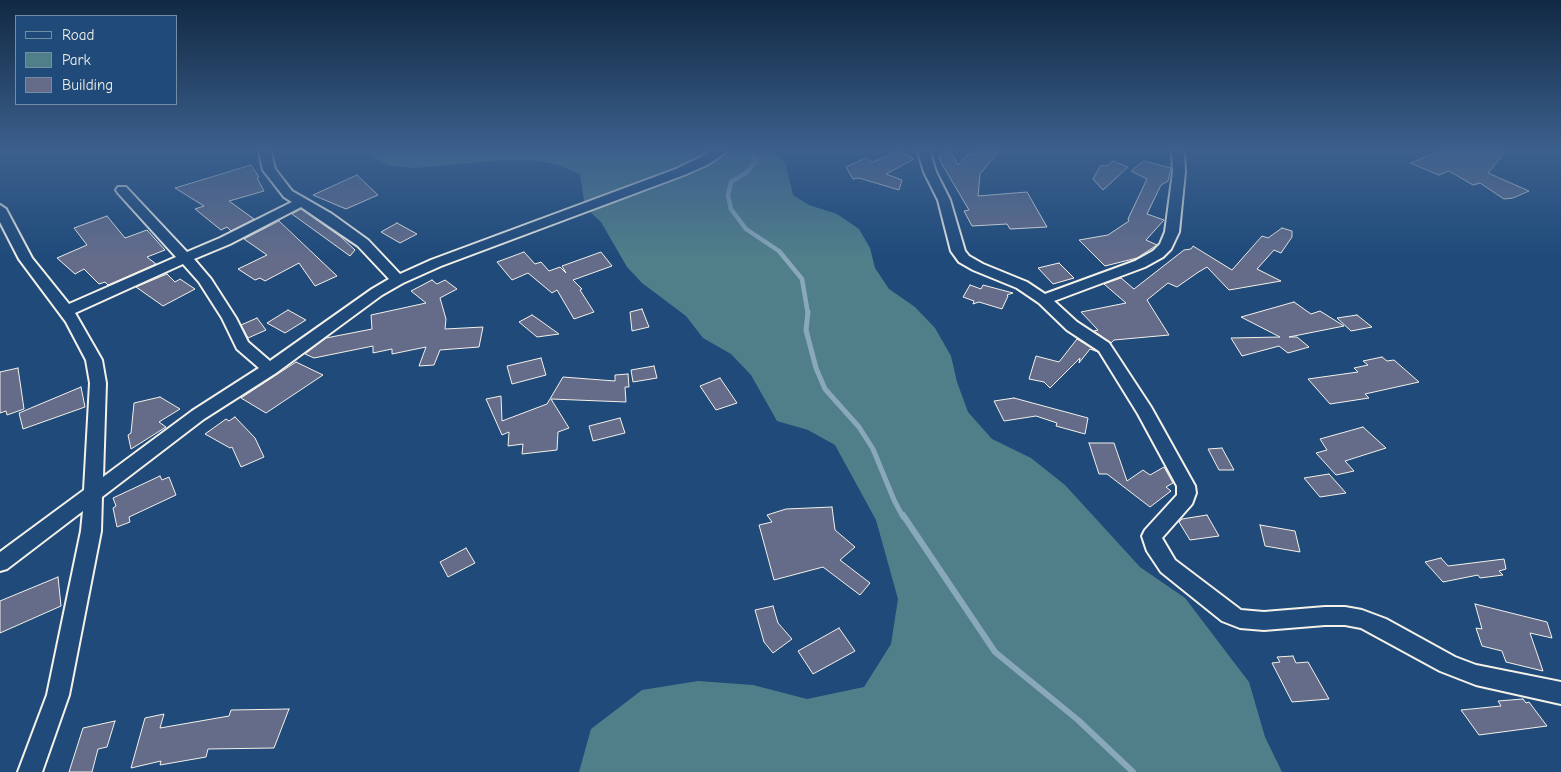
<!DOCTYPE html>
<html>
<head>
<meta charset="utf-8">
<style>
  body { margin:0 }
  #map { position:relative; width:1561px; height:772px; overflow:hidden; background:#1f4a7a; font-family:"Comic Neue",sans-serif }
  canvas { display:block }
  .legend { position:absolute; left:15px; top:15px; width:162px; height:90px; box-sizing:border-box; background:#1f4a7a; border:1px solid #748da6; margin:0; padding:6px 9px; list-style:none; font-size:15px; color:#f4f1e8 }
  .legend li { display:flex; align-items:center; gap:10px; height:25px }
  .legend b { width:25px; border:1px solid #748da6 }
</style>
</head>
<body>
<div id="map">
<canvas width="1561" height="772"></canvas>
<ul class="legend">
<li><b style="height:6px;background:#1f4a7a"></b>Road</li>
<li><b style="height:14px;background:#517f89"></b>Park</li>
<li><b style="height:14px;background:#646c8a"></b>Building</li>
</ul>
</div>
<script>
const ctx = document.querySelector('canvas').getContext('2d');
ctx.lineJoin = 'round';
function fill(path, color) { ctx.fillStyle = color; ctx.fill(path, 'evenodd'); }
const toPath = rows => new Path2D(rows.map(r => 'M' + r).join(''));
function stroke(path, color, width, dash) { ctx.strokeStyle = color; ctx.lineWidth = width; ctx.lineCap = dash ? 'butt' : 'round'; ctx.setLineDash(dash || []); ctx.stroke(path); }
const green = toPath([
  [372,152,775,152,785,162,793,195,809,205,837,214,859,229,870,248,875,268,889,289,915,307,935,328,951,356,957,382,968,412,992,439,1031,458,1065,485,1140,567,1185,598,1249,682,1265,737,1282,772,579,772,591,729,642,690,698,681,753,685,807,699,864,687,891,644,898,599,876,520,835,445,808,430,777,421,751,375,731,354,703,338,686,316,642,283,627,267,601,222,585,207,580,174,558,165,532,160,505,160,414,168,387,165,370,155]
]);
const streamFar2 = toPath([
  [752,152,756,161,746,173,731,182,728,195,731,209,746,229,779,251,802,279,808,314]
]);
const streamFar1 = toPath([
  [808,312,806,330,816,368,825,389,859,427,873,449,894,500,903,517]
]);
const stream = toPath([
  [903,515,995,652,1078,720,1133,772]
]);
const building = toPath([
  [896,152,901,152,914,159,886,174,902,180,899,190,859,178,853,179,846,167,866,158,873,162,896,152],
  [941,152,951,152,958,165,969,153,976,155,980,152,998,152,980,174,978,196,1027,192,1047,227,1010,229,1007,224,972,226,964,211,969,210,939,159,941,152],
  [1438,152,1505,152,1488,173,1529,191,1513,198,1504,199,1480,183,1473,185,1449,171,1439,175,1410,163,1438,152],
  [1113,161,1128,167,1103,190,1093,179,1101,165,1107,166,1113,161],
  [1144,161,1171,168,1168,181,1161,185,1147,214,1164,220,1146,240,1157,245,1137,258,1105,266,1079,240,1108,235,1129,221,1128,219,1147,179,1131,171,1144,161],
  [251,165,259,177,257,178,264,191,229,201,254,219,231,231,227,227,221,230,195,209,204,206,175,188,251,165],
  [357,175,378,195,346,209,313,195,357,175],
  [301,209,341,237,355,250,350,256,292,214,301,209],
  [107,216,125,238,147,230,165,250,147,257,156,264,108,285,105,282,99,284,84,269,75,274,57,258,87,245,74,228,107,216],
  [279,221,337,276,315,286,299,263,265,281,260,278,255,280,238,269,267,255,244,239,279,221],
  [397,223,417,234,400,243,381,232,397,223],
  [1282,228,1292,231,1292,237,1281,253,1274,250,1257,269,1281,281,1229,290,1207,267,1197,273,1177,287,1168,283,1147,300,1169,335,1114,340,1111,343,1094,331,1098,330,1081,312,1126,303,1104,284,1121,278,1134,289,1184,250,1191,249,1193,246,1232,270,1262,236,1268,238,1282,228],
  [524,252,535,264,541,262,549,271,560,267,566,273,562,266,601,252,612,266,573,280,582,289,580,290,594,312,574,319,557,290,552,293,528,273,512,280,497,262,524,252],
  [1059,263,1074,278,1053,284,1038,268,1059,263],
  [167,274,175,282,180,279,195,289,163,306,136,287,167,274],
  [432,280,437,284,445,280,457,289,440,298,446,319,445,329,483,327,479,347,440,350,434,365,419,366,426,347,392,354,392,349,373,353,373,346,314,358,305,354,326,338,372,329,371,315,426,303,411,291,432,280],
  [970,285,981,289,983,285,1013,293,1007,295,1008,296,1002,309,979,302,973,304,974,301,963,297,970,285],
  [1294,302,1311,314,1320,311,1344,326,1289,337,1297,337,1309,347,1288,353,1279,346,1242,356,1231,338,1280,337,1241,317,1294,302],
  [642,309,649,327,632,331,630,312,642,309],
  [288,310,306,320,285,333,267,323,288,310],
  [532,315,538,319,559,334,537,337,519,322,532,315],
  [1357,315,1372,327,1351,331,1337,318,1357,315],
  [257,318,266,330,248,338,241,325,257,318],
  [1077,339,1098,352,1090,349,1079,363,1080,358,1050,388,1044,382,1029,379,1036,356,1059,362,1077,339],
  [1382,357,1387,361,1394,360,1419,382,1365,394,1369,398,1330,404,1308,379,1358,372,1354,368,1368,365,1363,361,1382,357],
  [541,358,546,375,512,384,507,366,541,358],
  [296,362,323,375,266,413,241,398,296,362],
  [654,366,657,378,633,382,631,370,654,366],
  [18,368,24,409,7,415,6,411,0,413,0,372,18,368],
  [628,374,629,387,625,387,626,402,551,399,569,428,558,432,557,450,522,454,523,444,508,446,509,432,502,435,486,399,501,396,502,421,547,404,563,377,615,381,615,375,628,374],
  [720,378,737,403,716,410,700,386,720,378],
  [81,387,85,407,23,429,19,413,81,387],
  [160,397,180,409,159,422,166,427,131,449,128,435,131,433,134,403,160,397],
  [1014,398,1088,418,1085,434,1056,426,1057,423,1036,416,1004,421,994,401,1014,398],
  [235,417,255,438,264,457,241,467,232,447,230,448,205,434,226,419,229,421,235,417],
  [620,418,625,433,593,441,589,426,620,418],
  [1363,427,1386,448,1345,461,1354,471,1336,475,1316,453,1327,450,1320,439,1363,427],
  [1089,443,1114,443,1127,481,1143,470,1150,475,1164,467,1173,483,1166,487,1171,491,1150,507,1107,474,1099,474,1089,443],
  [1222,448,1234,470,1219,470,1208,449,1222,448],
  [1329,474,1346,493,1320,497,1304,478,1329,474],
  [160,476,162,480,169,477,176,495,129,517,130,522,117,527,113,508,116,506,113,498,160,476],
  [832,507,835,530,855,547,840,560,870,583,860,595,823,567,774,580,759,525,772,522,767,515,786,509,832,507],
  [1207,515,1219,536,1190,540,1179,522,1182,519,1207,515],
  [1260,525,1295,531,1300,552,1265,546,1260,525],
  [466,548,475,563,448,577,440,562,466,548],
  [1441,558,1448,566,1504,559,1506,569,1499,571,1503,575,1480,578,1478,575,1443,582,1425,562,1441,558],
  [58,577,61,606,0,633,0,601,58,577],
  [1475,604,1547,622,1552,638,1530,633,1543,671,1506,662,1502,651,1482,646,1476,628,1482,629,1475,604],
  [773,606,778,623,792,639,773,653,764,642,755,610,773,606],
  [839,628,855,651,813,674,798,651,839,628],
  [1293,656,1296,663,1308,662,1329,699,1292,702,1272,663,1280,662,1277,657,1293,656],
  [1523,699,1526,703,1529,702,1547,726,1479,735,1461,710,1501,706,1498,701,1523,699],
  [289,709,274,748,208,749,206,757,160,765,161,761,131,768,145,718,164,714,160,728,229,716,231,710,289,709],
  [115,721,107,747,98,749,92,772,69,772,83,728,115,721]
]);
const minor = toPath([
  [259,152,271,152,275,169,292,191,332,214,368,240,400,274,431,260,676,169,711,152,726,152,707,165,684,175,441,266,403,283,382,295,276,373,204,419,102,497,101,531,69,695,42,772,18,772,47,695,81,531,83,511,7,569,0,571,0,552,84,490,90,383,86,360,66,322,19,259,0,222,0,205,6,209,32,258,69,304,176,257,118,193,116,190,118,187,126,187,187,252,220,238,292,202,284,197,263,170,259,152],
  [301,207,358,246,389,279,372,289,270,361,248,342,236,318,211,279,194,259,230,244,301,207],
  [183,264,199,282,222,318,237,349,259,368,192,411,103,477,106,383,102,360,75,313,183,264],
  [918,152,930,152,936,172,950,200,965,251,969,256,983,264,1027,282,1045,294,1135,261,1153,251,1160,244,1165,232,1173,172,1172,152,1184,152,1185,172,1179,232,1171,249,1163,257,1145,267,1054,301,1077,322,1109,343,1151,407,1195,486,1196,493,1192,504,1162,538,1175,560,1241,610,1264,612,1325,607,1345,607,1362,610,1386,619,1455,657,1476,665,1561,682,1561,704,1476,685,1440,671,1361,628,1345,625,1325,625,1264,630,1240,628,1222,621,1161,572,1147,551,1142,536,1145,530,1177,495,1177,486,1138,414,1099,351,1067,330,1039,303,1017,288,973,270,959,262,951,251,938,200,924,172,918,152]
]);
fill(green, '#517f89');
stroke(streamFar2, '#89a9bb', 4.5);
stroke(streamFar1, '#89a9bb', 5);
stroke(stream, '#89a9bb', 6);
fill(building, '#646c8a');
stroke(building, '#f4f1e8', 1);
stroke(minor, '#f4f1e8', 4);
fill(minor, '#1f4a7a');
const sky = ctx.createLinearGradient(0, 0, 0, 260);
sky.addColorStop(0, '#112943');
sky.addColorStop(0.58, '#3c608d');
sky.addColorStop(1, '#3c608d00');
ctx.fillStyle = sky;
ctx.fillRect(0, 0, 1561, 260);
</script>
</body>
</html>
